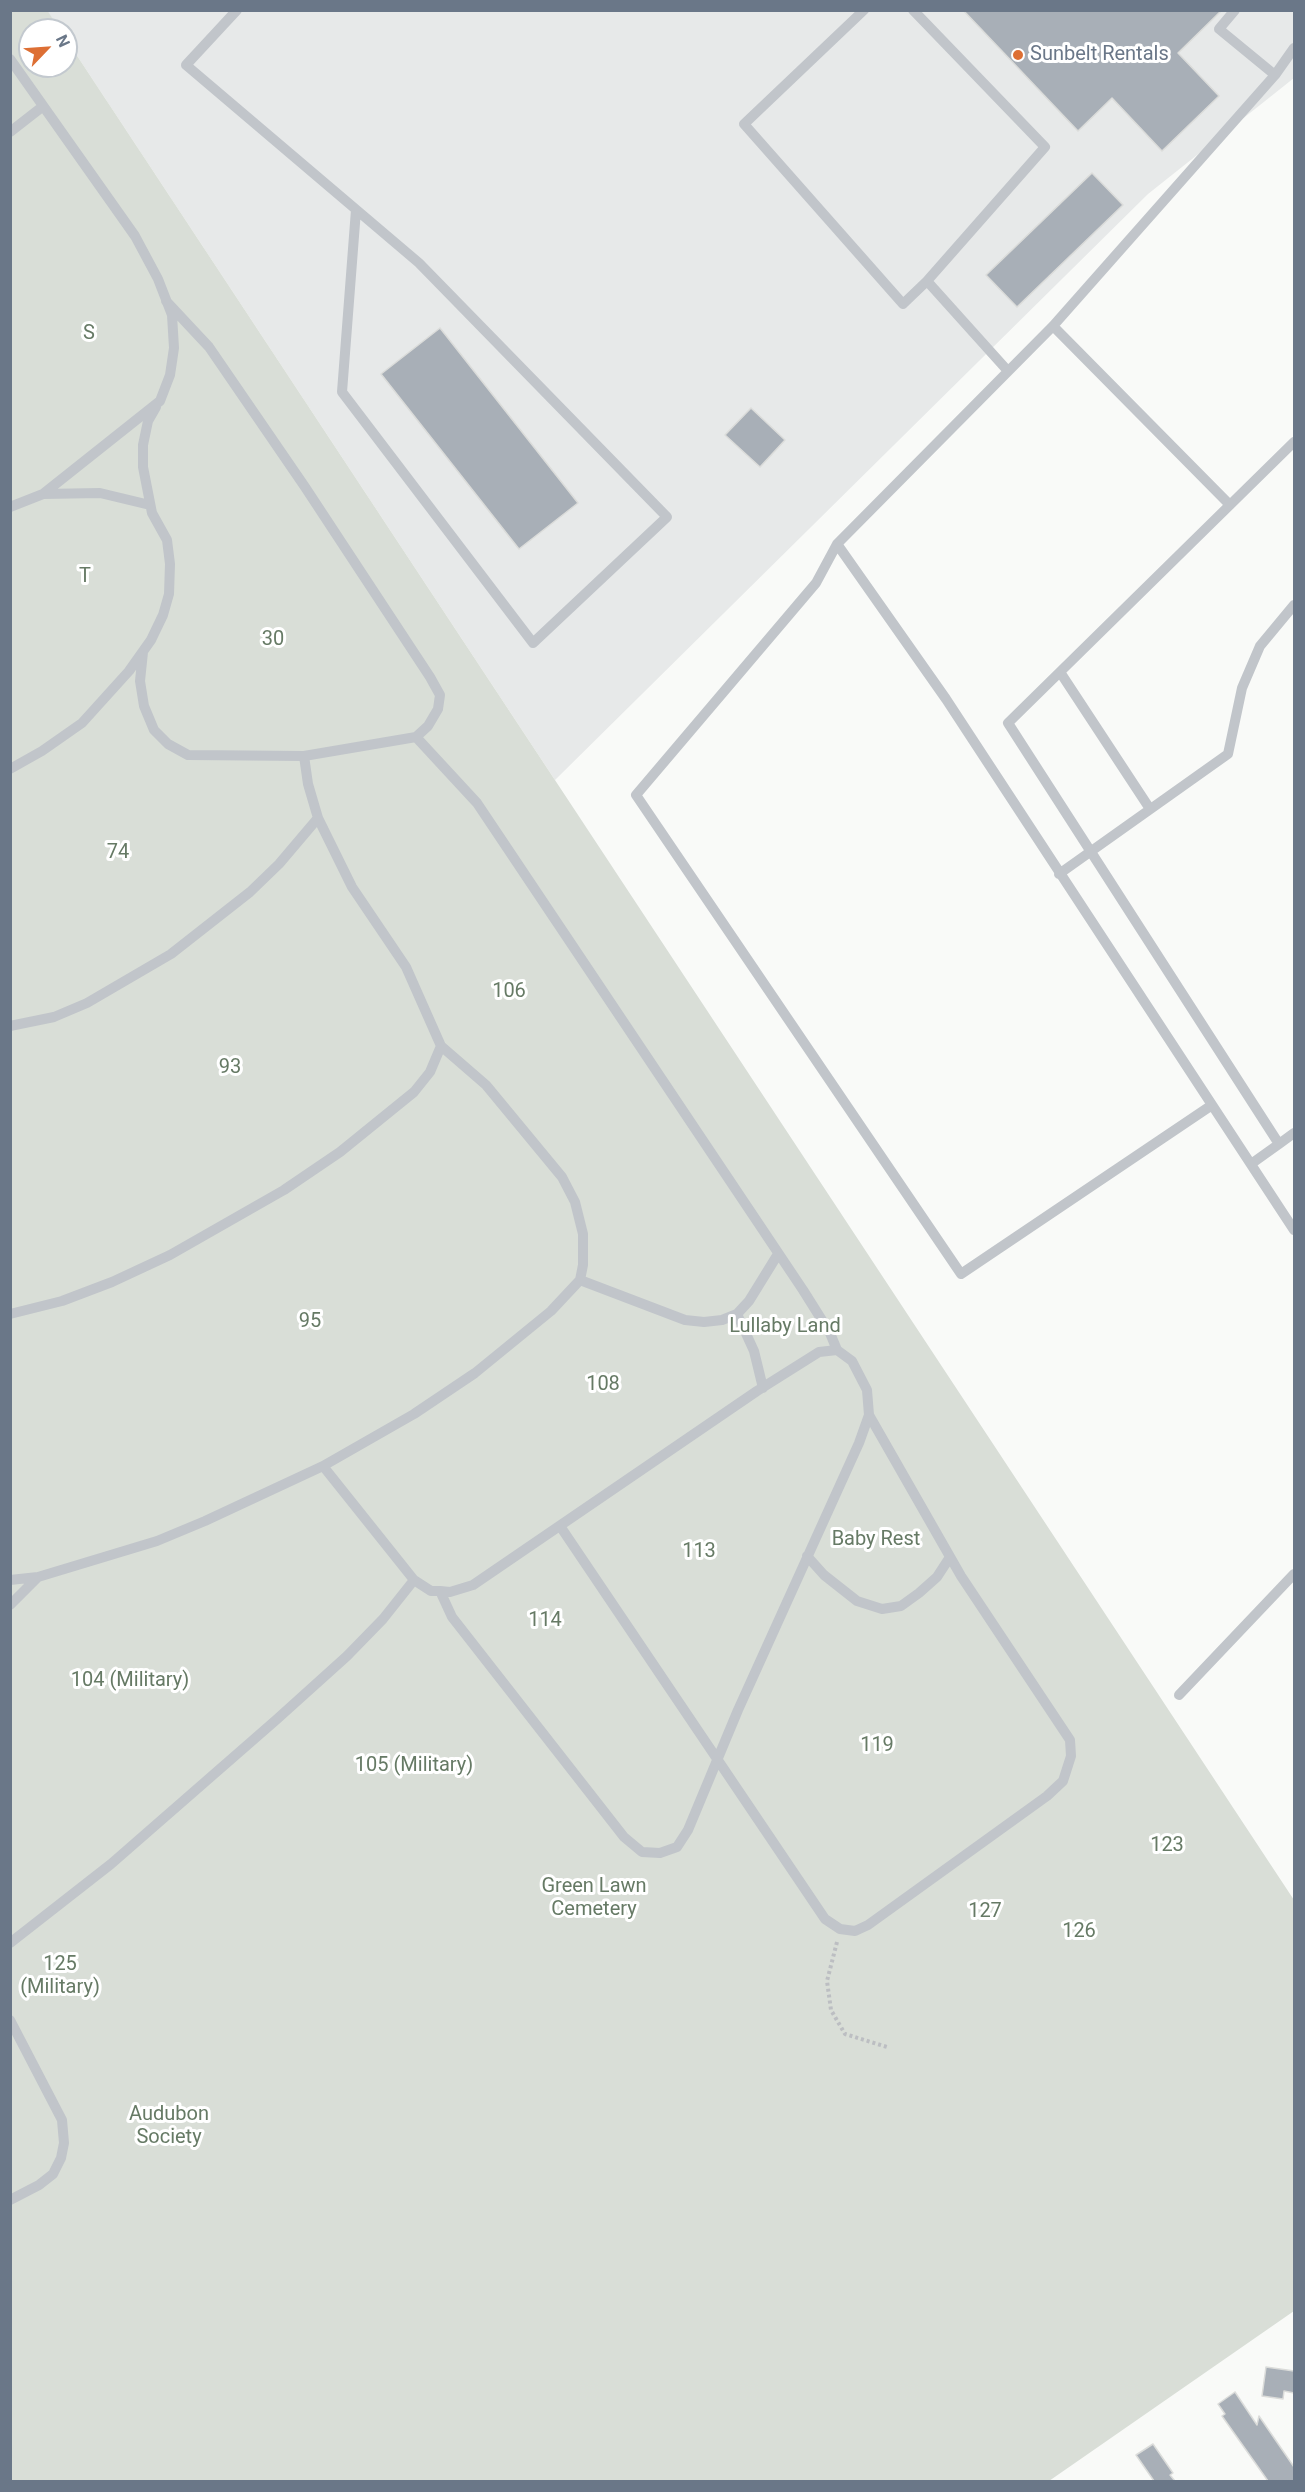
<!DOCTYPE html>
<html>
<head>
<meta charset="utf-8">
<style>
  body { margin:0 }
  #map { position:relative; width:1305px; height:2492px; overflow:hidden; background:#f9faf8; font-family:Roboto,sans-serif }
  canvas { display:block }
  .frame { position:absolute; inset:0; border:12px solid #6a7788; pointer-events:none }
  .north { position:absolute; left:18px; top:18px; width:60px; height:60px; box-sizing:border-box; background:#fff; border:2px solid #c3c9cf; border-radius:50%; rotate:65deg; font-size:16px; font-weight:700; line-height:24px; text-align:center; color:#6a7788 }
  .north::after { content:''; display:block; margin:auto; width:21px; height:27px; background:#dd6f34; clip-path:polygon(50% 0,100% 100%,50% 72%,0 100%) }
</style>
</head>
<body>
<div id="map">
<canvas width="1305" height="2492"></canvas>
<div class="frame"></div>
<div class="north">N</div>
</div>
<script>
const ctx = document.querySelector('canvas').getContext('2d');
ctx.lineJoin = 'round';
function fill(path, color) { ctx.fillStyle = color; ctx.fill(path, 'evenodd'); }
const toPath = rows => new Path2D(rows.map(r => 'M' + r).join(''));
function stroke(path, color, width, dash) { ctx.strokeStyle = color; ctx.lineWidth = width; ctx.lineCap = dash ? 'butt' : 'round'; ctx.setLineDash(dash || []); ctx.stroke(path); }
function write(font, color, halo, rows, align = 'center') {
  ctx.font = font + ' Roboto,sans-serif'; ctx.lineWidth = 6; ctx.setLineDash([]); ctx.textBaseline = 'middle'; ctx.strokeStyle = halo; ctx.fillStyle = color; for (const [text, x, y, turn = 0] of rows) {
    ctx.save(); ctx.translate(x, y); ctx.rotate((+turn || 0) * Math.PI / 180); ctx.textAlign = isNaN(turn) ? turn : align; if (halo) ctx.strokeText(text, 0, 0); ctx.fillText(text, 0, 0); ctx.restore();
  }
}
const built = toPath([
  [47,11,1294,11,1294,78,1148,194,555,780,66,39,66,30,60,30]
]);
const green = toPath([
  [47,10,60,30,30,30,30,66,66,66,66,39,1294,1900,1294,2311,1049,2481,11,2481,10,11]
]);
const building = toPath([
  [963,10,1222,10,1178,53,1219,96,1162,151,1112,98,1078,131,963,10],
  [1092,173,1123,205,1017,307,986,275,1092,173],
  [440,328,578,503,519,549,381,374,440,328],
  [751,408,785,440,760,467,725,435,751,408],
  [1266,2367,1294,2371,1294,2393,1284,2391,1283,2399,1262,2396,1266,2367],
  [1235,2392,1257,2425,1259,2416,1294,2467,1294,2481,1268,2481,1222,2416,1225,2414,1218,2404,1235,2392],
  [1153,2444,1173,2473,1170,2475,1175,2481,1154,2481,1136,2455,1153,2444]
]);
const path = toPath([
  [837,1942,827,1981,831,2010,845,2034,887,2047]
]);
const lane = toPath([
  [237,10,186,65,419,263,667,517,533,643,342,392,356,210],
  [864,10,744,124,903,304,927,281,1007,370],
  [913,10,1045,147,927,281],
  [1235,10,1219,29,1275,75],
  [10,59,135,236,158,279,172,315,174,348,170,375,160,401,43,494,10,507],
  [10,132,42,107],
  [1053,326,1230,505],
  [1294,442,1008,723,1279,1144,1294,1133],
  [43,494,100,493,150,505],
  [837,544,946,699,1294,1230],
  [143,652,140,681,144,706,154,730,168,744,188,755,304,756,416,737,428,726,438,709,440,695,430,677,305,487,209,347,166,301],
  [1060,672,1150,809],
  [416,737,477,803,803,1290,830,1333,837,1350],
  [304,756,308,784,318,818],
  [10,769,42,751,82,723,129,671,151,640,163,615,169,594,170,564,167,540,152,513,143,467,143,445,148,421,156,407],
  [1059,874,1228,754,1242,688,1260,646,1294,605],
  [10,1026,54,1017,87,1003,171,954,250,892,279,864,318,818,352,887,406,967,441,1046,430,1072,414,1092,340,1152,284,1190,170,1255,112,1282,62,1301,10,1314],
  [1212,1105,961,1274,636,795,816,583,837,544,1053,326,1275,75,1294,48],
  [1251,1164,1279,1144],
  [580,1280,685,1320,704,1322,722,1320,737,1314,749,1301,778,1254],
  [737,1314,754,1351,763,1388],
  [323,1466,414,1580,431,1591,440,1591,450,1592,473,1585,757,1391,819,1352,837,1350,852,1361,867,1390,869,1415,859,1443,738,1710,688,1830,677,1847,660,1853,642,1852,624,1837,452,1617,440,1591],
  [560,1526,825,1919,840,1929,855,1931,868,1925,1047,1796,1063,1781,1071,1756,1070,1740,961,1576,869,1415],
  [807,1556,824,1575,857,1601,882,1609,901,1606,919,1593,937,1577,950,1557],
  [10,1580,38,1577,157,1541,205,1521,323,1466,414,1414,475,1373,551,1311,580,1280,583,1265,583,1234,575,1202,562,1177,486,1085,441,1046],
  [10,1605,38,1577],
  [1179,1695,1294,1574],
  [10,1943,111,1864,276,1720,347,1656,383,1619,414,1580],
  [10,2020,62,2120,64,2143,61,2158,53,2174,39,2185,10,2200]
]);
const markers = [
  [1018,55,6,"#dd6f34"]
];
const poiNames = [
  ["Sunbelt Rentals",1030,55]
];
const parkNames = [
  ["S",89,334],
  ["T",85,577],
  ["30",273,640],
  ["74",118,853],
  ["106",509,992],
  ["93",230,1068],
  ["95",310,1322],
  ["Lullaby Land",785,1327],
  ["108",603,1385],
  ["Baby Rest",876,1540],
  ["113",699,1552],
  ["114",545,1621],
  ["104 (Military)",130,1681],
  ["119",877,1746],
  ["105 (Military)",414,1766],
  ["123",1167,1846],
  ["Green Lawn",594,1887],
  ["Cemetery",594,1910],
  ["127",985,1912],
  ["126",1079,1932],
  ["125",60,1965],
  ["(Military)",60,1988],
  ["Audubon",169,2115],
  ["Society",169,2138]
];
fill(built, '#e7e9e9');
fill(green, '#d9ded7');
fill(building, '#a8afb7');
stroke(building, '#dbdcda', 1.5);
stroke(path, '#bcbec2', 4, [3, 3]);
stroke(lane, '#c1c5ca', 10);
for (const [x, y, r, color] of markers) { const dot = new Path2D(); dot.arc(x, y, r, 0, 2 * Math.PI); ctx.fillStyle = color; ctx.fill(dot); stroke(dot, '#fff', 2); }
write('20px', '#6a7788', '#fff', poiNames, 'left');
write('20px', '#667a65', '#fff', parkNames);
</script>
</body>
</html>
